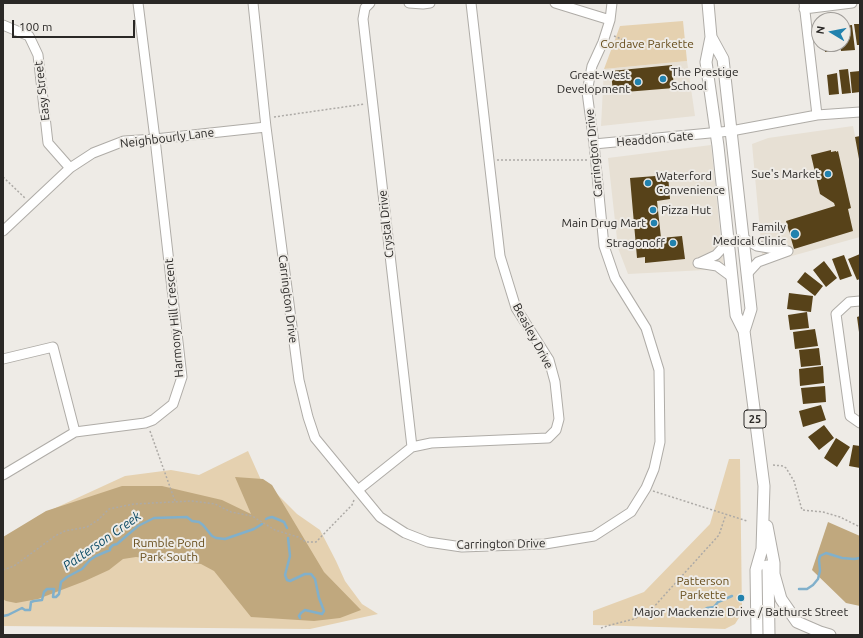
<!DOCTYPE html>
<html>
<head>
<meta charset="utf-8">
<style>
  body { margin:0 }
  #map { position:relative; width:863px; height:638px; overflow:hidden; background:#eeebe6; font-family:Ubuntu,sans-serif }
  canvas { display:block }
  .frame { position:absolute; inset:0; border:4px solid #2a2826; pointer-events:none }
  .north { position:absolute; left:811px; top:12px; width:40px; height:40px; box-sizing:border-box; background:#eeebe6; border:1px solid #a09d99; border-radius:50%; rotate:280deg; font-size:11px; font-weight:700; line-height:16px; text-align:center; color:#2a2826 }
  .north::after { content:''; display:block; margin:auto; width:14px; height:18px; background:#2282ae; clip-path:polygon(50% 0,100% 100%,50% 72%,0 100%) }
  .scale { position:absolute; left:12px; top:20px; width:123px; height:18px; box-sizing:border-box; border:2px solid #2a2826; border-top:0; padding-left:5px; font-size:12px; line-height:14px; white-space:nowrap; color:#2a2826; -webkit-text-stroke:3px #eeebe6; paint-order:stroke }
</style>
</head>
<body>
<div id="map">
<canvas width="863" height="638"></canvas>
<div class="frame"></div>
<div class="north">N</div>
<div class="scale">100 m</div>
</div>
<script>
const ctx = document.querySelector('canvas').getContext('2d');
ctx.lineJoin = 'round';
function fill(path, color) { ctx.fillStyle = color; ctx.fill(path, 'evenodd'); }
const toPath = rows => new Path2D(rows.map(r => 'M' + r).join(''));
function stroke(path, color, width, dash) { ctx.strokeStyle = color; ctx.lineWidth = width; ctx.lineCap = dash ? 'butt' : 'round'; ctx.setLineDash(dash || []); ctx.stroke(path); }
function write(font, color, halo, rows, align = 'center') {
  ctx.font = font + ' Ubuntu,sans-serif'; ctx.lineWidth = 4; ctx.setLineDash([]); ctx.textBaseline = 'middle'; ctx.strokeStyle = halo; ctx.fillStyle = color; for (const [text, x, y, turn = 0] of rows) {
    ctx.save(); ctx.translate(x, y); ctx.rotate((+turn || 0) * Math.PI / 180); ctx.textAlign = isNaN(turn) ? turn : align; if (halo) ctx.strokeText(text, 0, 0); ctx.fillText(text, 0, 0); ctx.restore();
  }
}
const built = toPath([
  [687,61,695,116,601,126,604,69],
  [853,126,860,159,860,237,763,264,752,144,768,138],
  [711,145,724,269,628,274,618,248,608,158]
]);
const green = toPath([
  [683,21,687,61,604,69,620,26],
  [248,451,261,480,274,491,297,514,320,530,336,561,345,581,362,604,378,614,310,629,3,626,3,540,38,516,125,476,171,470,199,475],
  [729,459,740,459,742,613,735,624,725,629,593,625,593,611,644,592,710,524]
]);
const forest = toPath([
  [235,477,263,479,272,485,324,572,361,610,340,618,314,621,251,617,214,571,201,564,136,557,123,559,109,570,85,581,38,599,16,603,6,601,3,599,3,537,46,511,122,486,162,486,222,500,251,514],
  [828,522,860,536,860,606,846,603,812,570]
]);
const stream = toPath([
  [266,519,268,518,272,517,277,519,284,522,287,528],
  [288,538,290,556,285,575,287,580,290,581,305,574,311,574,315,579,319,598,324,611,322,614,305,610,301,613,299,616,300,618],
  [799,589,807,589,813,585,818,579,820,571,819,560,820,556,826,553,842,558,854,559,860,558],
  [698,613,707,608,714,607,718,602,732,596],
  [3,616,8,615,22,608,25,610,30,610,31,602,34,601,42,600,44,592,47,589,54,589,53,597,56,597,59,594,61,582,67,577,82,569,90,560,96,556,110,550,110,548,113,545,117,544,138,526,154,518,187,517,192,521,199,522,203,525,212,536,216,538,225,539,254,529,262,524]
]);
const building = toPath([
  [854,24,860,24,860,45,857,45],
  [852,25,855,50,841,51,840,44,843,44,843,26],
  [824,44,837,44,838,50,825,52],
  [672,65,674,88,613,93,611,71],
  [848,69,851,93,842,94,839,70],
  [860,71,860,92,852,93,850,72],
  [837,73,839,94,829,95,827,75],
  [860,136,860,159,859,159,855,137],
  [831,150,831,152,836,151,836,152,838,151,851,208,848,209,853,231,794,249,786,221,835,206,834,203,820,194,811,155],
  [668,175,670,199,657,201,661,238,682,236,685,259,645,263,645,257,637,258,630,178],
  [860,254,860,279,857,280,848,259],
  [844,255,852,276,840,280,832,259],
  [824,261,837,278,826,287,813,270],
  [805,272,823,286,815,296,797,282],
  [789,293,813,296,811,312,787,309],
  [807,312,809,328,790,330,788,315],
  [860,316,860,332,859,332,857,317],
  [815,329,818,346,795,349,793,332],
  [819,348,821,365,801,367,799,350],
  [823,366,824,383,800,386,799,369],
  [825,386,826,402,803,404,801,388],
  [821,405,826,420,803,427,799,411],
  [824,425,834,438,819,450,808,437],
  [836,438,850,447,837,467,824,458],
  [853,445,860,446,860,468,849,466]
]);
const path = toPath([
  [614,36,624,40],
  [274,117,365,104],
  [497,160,587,160],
  [3,177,25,198],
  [150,431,175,501],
  [773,465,783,466,786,468,794,481,802,510,823,512,840,517,860,527],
  [653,491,747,521],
  [3,570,14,566,55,536,65,531,87,527,98,520,109,509,134,504,191,501,215,504,231,512,252,516,275,530,298,537,306,542,316,542,352,505,354,500],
  [601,628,607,626,634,619,651,610,719,535,726,514]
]);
const minor = toPath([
  [253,3,265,118,266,127,299,380,308,417,315,438,380,517,405,533,428,542,462,547,545,544,594,536,631,512,646,488,654,469,660,442,659,370,646,328,615,278,604,246,594,144,587,92,592,66,603,42,610,20,612,3],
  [370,3,365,8,363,19,412,447],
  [409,3,423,4,430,3],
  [555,3,610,20],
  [804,3,817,115],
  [804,9,852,3],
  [3,25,29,36,38,55,48,143,70,168],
  [594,144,731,131,817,115,860,112],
  [3,231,70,168,93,153,124,141,155,139,266,127],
  [743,238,757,246,787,251],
  [698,263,717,266,732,277],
  [699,263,716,255,728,242],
  [747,274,758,262,788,251],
  [860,301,849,302,836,314,850,416,860,423],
  [3,359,53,347,75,432],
  [3,475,75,432,145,423,153,420,173,404,182,377,155,139,138,3],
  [358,490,412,447,431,443,548,438,556,430,559,419,555,382,549,360,516,308,500,256,471,3]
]);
const major = toPath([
  [708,3,711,37,706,62,718,146,736,315,744,331,764,486,762,549,756,570,757,635],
  [711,37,723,59,751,309,744,331],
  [767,526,774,563,774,574,781,599,797,622,820,632,830,635],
  [767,566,768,569,769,635]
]);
const markers = [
  [663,79,4,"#2282ae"],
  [638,82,4,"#2282ae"],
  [828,174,4,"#2282ae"],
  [648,183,4,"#2282ae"],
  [653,210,4,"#2282ae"],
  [654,223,4,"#2282ae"],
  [795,234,5,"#2282ae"],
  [673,243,4,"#2282ae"],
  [741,598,4,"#2282ae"]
];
const shields = [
  [755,419,22]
];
const shieldNames = [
  ["25",755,419]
];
const parkNames = [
  ["Cordave Parkette",647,44],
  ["Rumble Pond",169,543],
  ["Park South",169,557],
  ["Patterson",703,581],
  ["Parkette",703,595]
];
const poiNames = [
  ["The Prestige",671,72,"left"],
  ["School",671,86,"left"],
  ["Great-West",630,75],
  ["Development",630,89],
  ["Sue's Market",820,174],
  ["Waterford",656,176,"left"],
  ["Convenience",656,190,"left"],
  ["Pizza Hut",661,210,"left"],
  ["Main Drug Mart",646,223],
  ["Family",786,227],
  ["Medical Clinic",786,241],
  ["Stragonoff",665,243],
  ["Major Mackenzie Drive / Bathurst Street",741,612,"center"]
];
const streetNames = [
  ["Easy Street",42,91,-97],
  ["Neighbourly Lane",167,138,-7],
  ["Headdon Gate",655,139,-5],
  ["Carrington Drive",594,153,-96],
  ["Crystal Drive",386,224,-96],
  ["Carrington Drive",288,299,83],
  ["Harmony Hill Crescent",174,318,-95],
  ["Beasley Drive",533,336,62],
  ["Carrington Drive",501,544,-1]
];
const waterNames = [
  ["Patterson Creek",102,541,-35]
];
fill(built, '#e7e0d4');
fill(green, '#e5d1b0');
fill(forest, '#c0a87e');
stroke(stream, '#81b0cb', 2.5);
fill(building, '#574219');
stroke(minor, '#afaca7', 11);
stroke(major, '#afaca7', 13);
stroke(path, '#adaaa6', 1.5, [2, 2]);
stroke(minor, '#fff', 9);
stroke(major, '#fff', 11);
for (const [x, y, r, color] of markers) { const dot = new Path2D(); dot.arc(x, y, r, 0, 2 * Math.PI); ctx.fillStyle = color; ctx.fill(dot); stroke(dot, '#eeebe6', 1.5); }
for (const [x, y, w] of shields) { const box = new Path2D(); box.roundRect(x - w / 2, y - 9, w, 18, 3); ctx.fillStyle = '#eeebe6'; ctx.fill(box); stroke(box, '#2a2826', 1); }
write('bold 11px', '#2a2826', null, shieldNames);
write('12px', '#674d1b', '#eeebe6', parkNames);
write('12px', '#2a2826', '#eeebe6', poiNames, 'right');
write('12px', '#2a2826', '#eeebe6', streetNames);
write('italic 13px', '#064762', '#eeebe6', waterNames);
</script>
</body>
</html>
